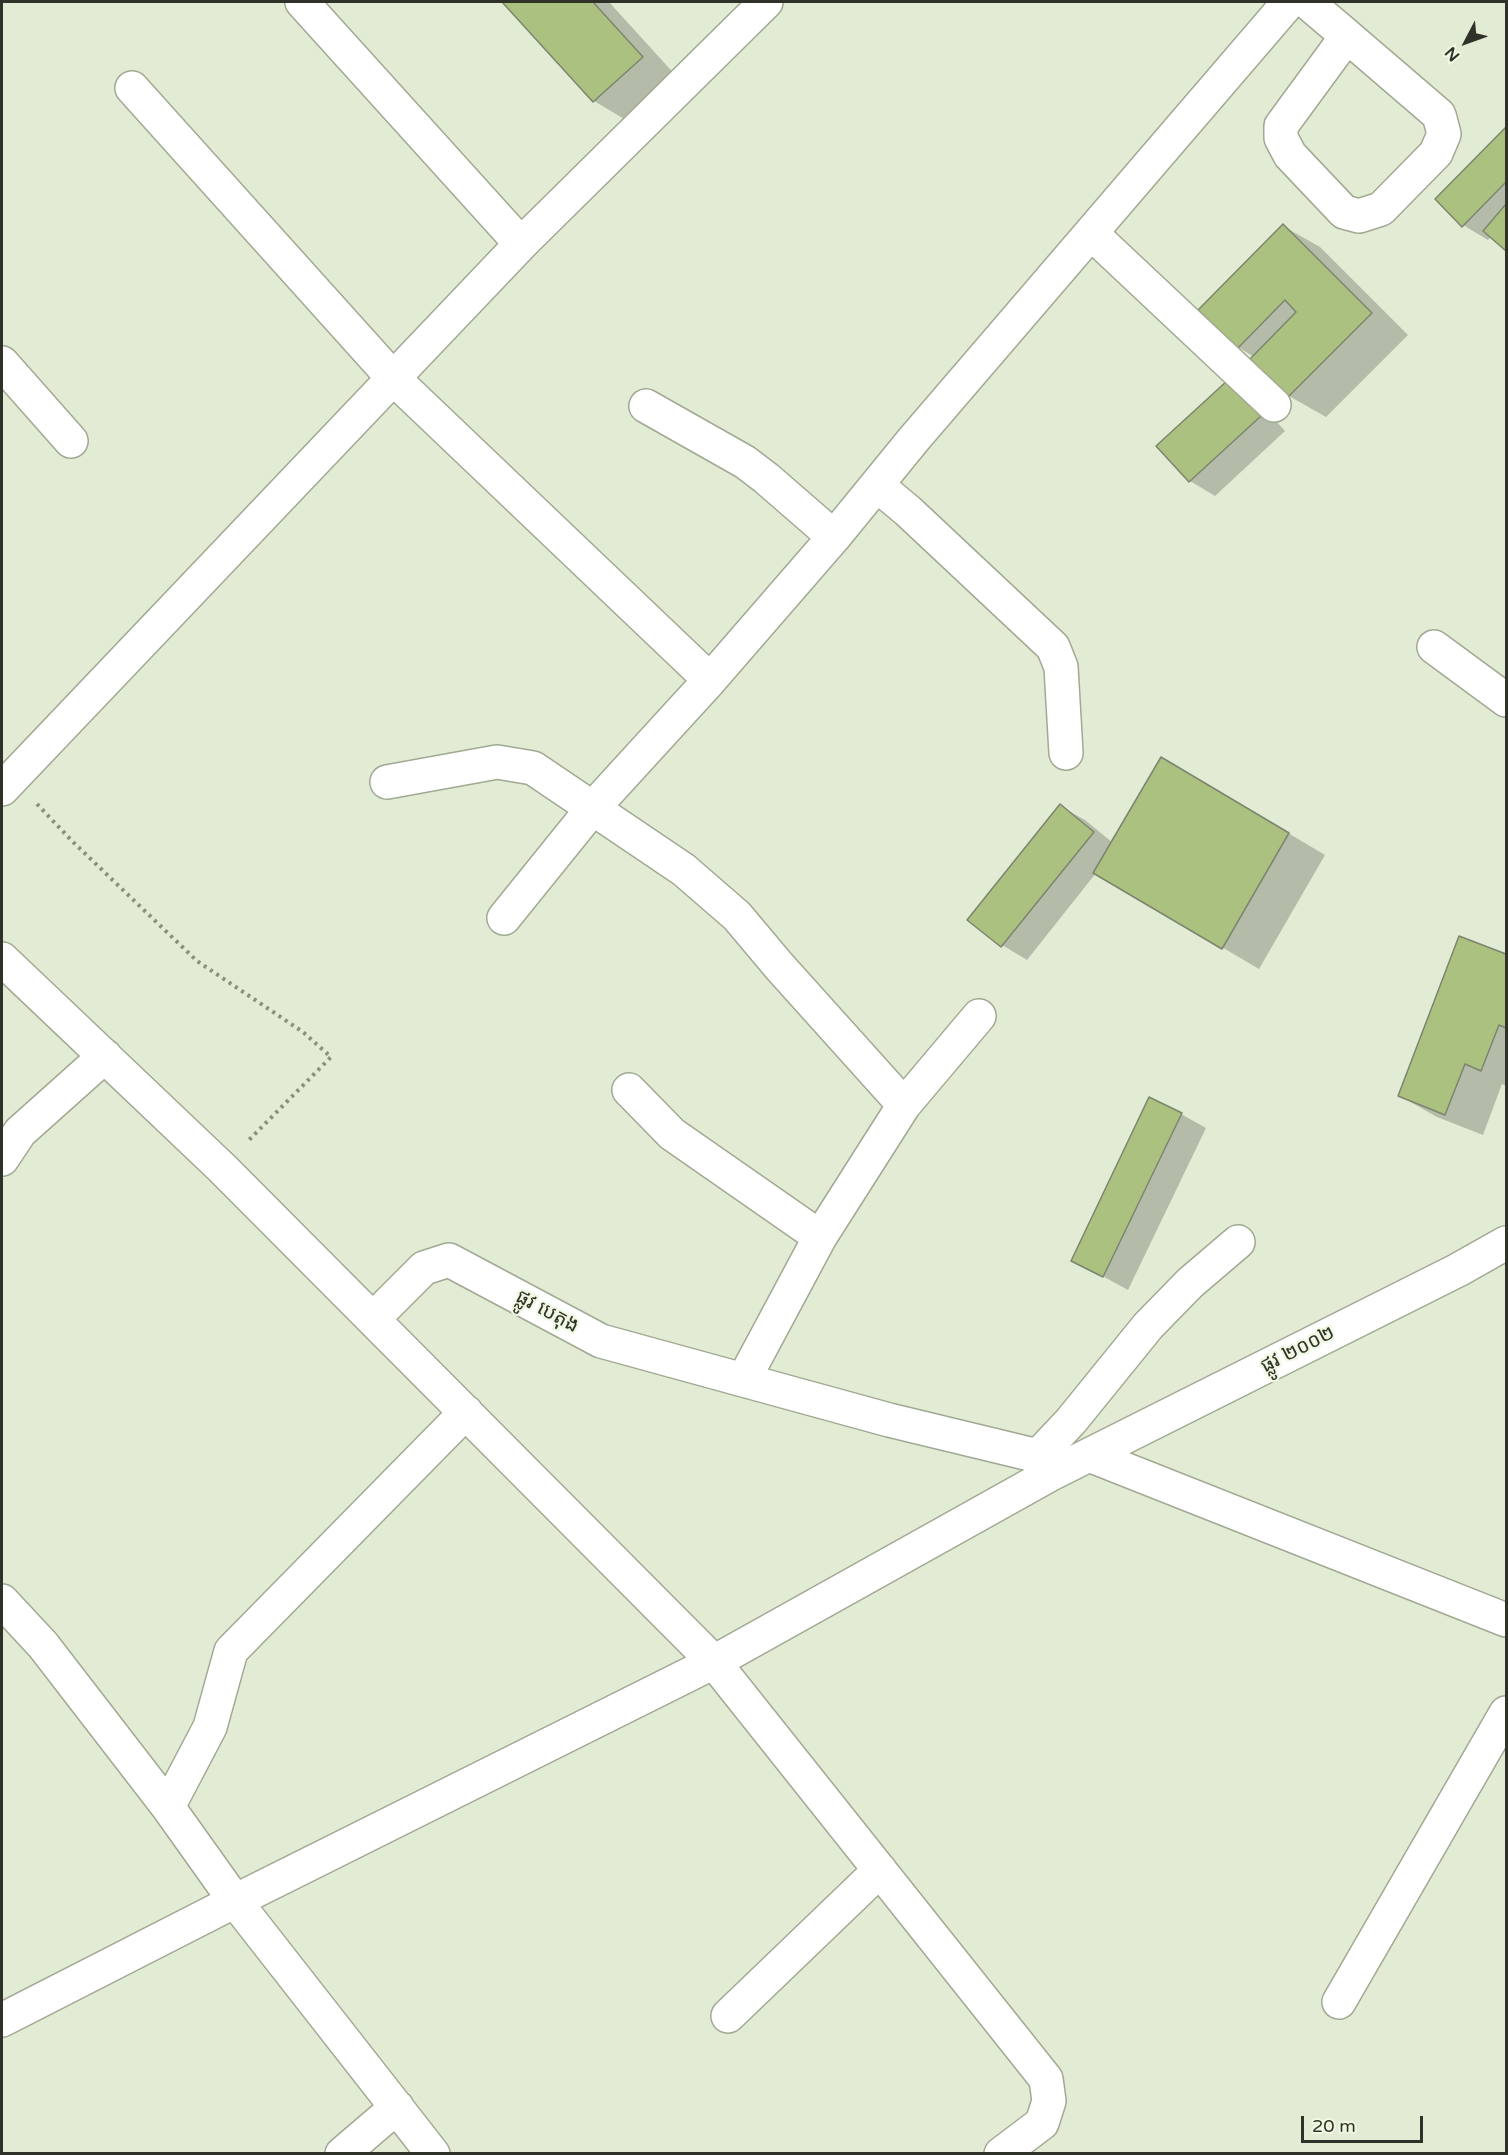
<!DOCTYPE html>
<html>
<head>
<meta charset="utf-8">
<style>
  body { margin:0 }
  #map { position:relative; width:1508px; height:2155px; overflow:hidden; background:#e2ebd4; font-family:"Varela Round",sans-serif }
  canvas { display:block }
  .frame { position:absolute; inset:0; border:3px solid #2f3229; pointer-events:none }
  .north { position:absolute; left:1436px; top:12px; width:60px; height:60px; -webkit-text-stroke:4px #eff8e1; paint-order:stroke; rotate:229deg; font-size:16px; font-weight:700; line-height:24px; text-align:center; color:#2f3229 }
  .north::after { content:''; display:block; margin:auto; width:21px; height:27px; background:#2f3229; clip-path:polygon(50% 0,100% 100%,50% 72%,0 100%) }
  .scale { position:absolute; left:1301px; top:2116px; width:122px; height:27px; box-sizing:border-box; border:3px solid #2f3229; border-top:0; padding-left:8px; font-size:18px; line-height:21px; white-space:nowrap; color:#2f3229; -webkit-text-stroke:4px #eff8e1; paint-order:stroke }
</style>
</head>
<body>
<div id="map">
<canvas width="1508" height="2155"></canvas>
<div class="frame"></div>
<div class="north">N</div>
<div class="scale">20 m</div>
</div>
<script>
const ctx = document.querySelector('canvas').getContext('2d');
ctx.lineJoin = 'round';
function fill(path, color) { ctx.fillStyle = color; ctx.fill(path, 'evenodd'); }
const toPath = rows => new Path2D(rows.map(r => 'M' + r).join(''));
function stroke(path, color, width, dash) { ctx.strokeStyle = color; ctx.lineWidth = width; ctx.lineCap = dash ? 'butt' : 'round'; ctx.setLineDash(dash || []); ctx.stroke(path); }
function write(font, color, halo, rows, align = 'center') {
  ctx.font = font + ' "Varela Round","Noto Sans Khmer",sans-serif'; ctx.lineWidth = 4.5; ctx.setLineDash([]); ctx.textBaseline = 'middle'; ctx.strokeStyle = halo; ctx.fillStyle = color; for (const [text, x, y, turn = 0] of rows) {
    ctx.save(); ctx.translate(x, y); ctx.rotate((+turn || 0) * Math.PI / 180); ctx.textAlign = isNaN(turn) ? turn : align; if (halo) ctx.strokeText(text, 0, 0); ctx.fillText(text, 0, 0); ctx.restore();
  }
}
const shadow = toPath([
  [504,2,609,2,679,79,631,123,594,101],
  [1506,129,1506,249,1491,236,1488,240,1463,225,1437,199],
  [1283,226,1320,247,1408,335,1326,417,1289,396,1254,357,1238,347],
  [1253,396,1285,431,1215,496,1190,481,1158,446],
  [1199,780,1325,855,1259,969,1096,873,1027,960,1002,945,1060,806,1085,820,1113,843],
  [1460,938,1506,956,1506,1086,1502,1084,1483,1135,1437,1117,1400,1096],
  [1181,1114,1206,1128,1128,1290,1073,1260]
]);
const building = toPath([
  [502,2,593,2,643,57,593,102,502,2],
  [1506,127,1506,182,1462,227,1435,199,1506,127],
  [1506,204,1506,251,1483,231,1506,204],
  [1283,224,1372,313,1288,397,1250,359,1296,312,1285,300,1237,349,1198,310,1283,224],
  [1228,380,1261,416,1189,482,1156,446,1228,380],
  [1161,757,1289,833,1222,949,1093,873,1161,757],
  [1060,804,1094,832,1001,947,967,920,1060,804],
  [1459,936,1506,954,1506,1028,1499,1025,1481,1071,1465,1064,1445,1115,1398,1096,1459,936],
  [1149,1097,1182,1113,1103,1277,1071,1261,1149,1097]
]);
const path = toPath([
  [37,804,72,841,197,961,303,1032,331,1057,247,1142]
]);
const minor = toPath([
  [302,2,521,244],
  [1307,2,1347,36,1439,115,1444,134,1436,153,1381,209,1359,216,1344,212,1290,155,1281,138,1281,126,1347,36],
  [132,88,393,378,710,680],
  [1091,233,1274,405],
  [2,363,71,441],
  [646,406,745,462,766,478,834,537],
  [878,486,908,511,1053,647,1061,667,1066,753],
  [1434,647,1506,700],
  [387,782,497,762,533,768,684,870,737,916,779,966,904,1105],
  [2,789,521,244,766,2],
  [504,918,592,809,710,680,834,537,914,439,1289,2],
  [2,959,222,1168,714,1662,1046,2079,1049,2101,1042,2123,1001,2154],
  [629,1090,672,1134,820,1237],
  [2,1159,20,1132,105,1056],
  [373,1319,424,1268,449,1260,601,1341,889,1420,1038,1456,1049,1475],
  [744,1379,820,1237,904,1105,979,1016],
  [1089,1455,1506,1620],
  [1038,1456,1071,1421,1148,1326,1190,1283,1238,1242],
  [2,1601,43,1645,168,1807,235,1901,433,2154],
  [168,1807,210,1727,231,1651,466,1412],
  [1339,2002,1506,1713],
  [728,2016,880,1870],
  [2,2020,235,1901,714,1662,1049,1475,1458,1270,1506,1243],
  [342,2154,397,2107]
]);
const streetNames = [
  ["ផ្លូវ បេតុង",547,1312,28],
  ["ផ្លូវ ២០០២",1298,1350,-27]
];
fill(shadow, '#0003');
fill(building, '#abc17f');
stroke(building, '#7d846f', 1.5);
stroke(minor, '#a1a993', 36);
stroke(path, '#8a9080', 4, [3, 4.5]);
stroke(minor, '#fff', 33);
write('20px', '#2f3229', '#eff8e1', streetNames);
</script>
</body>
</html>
